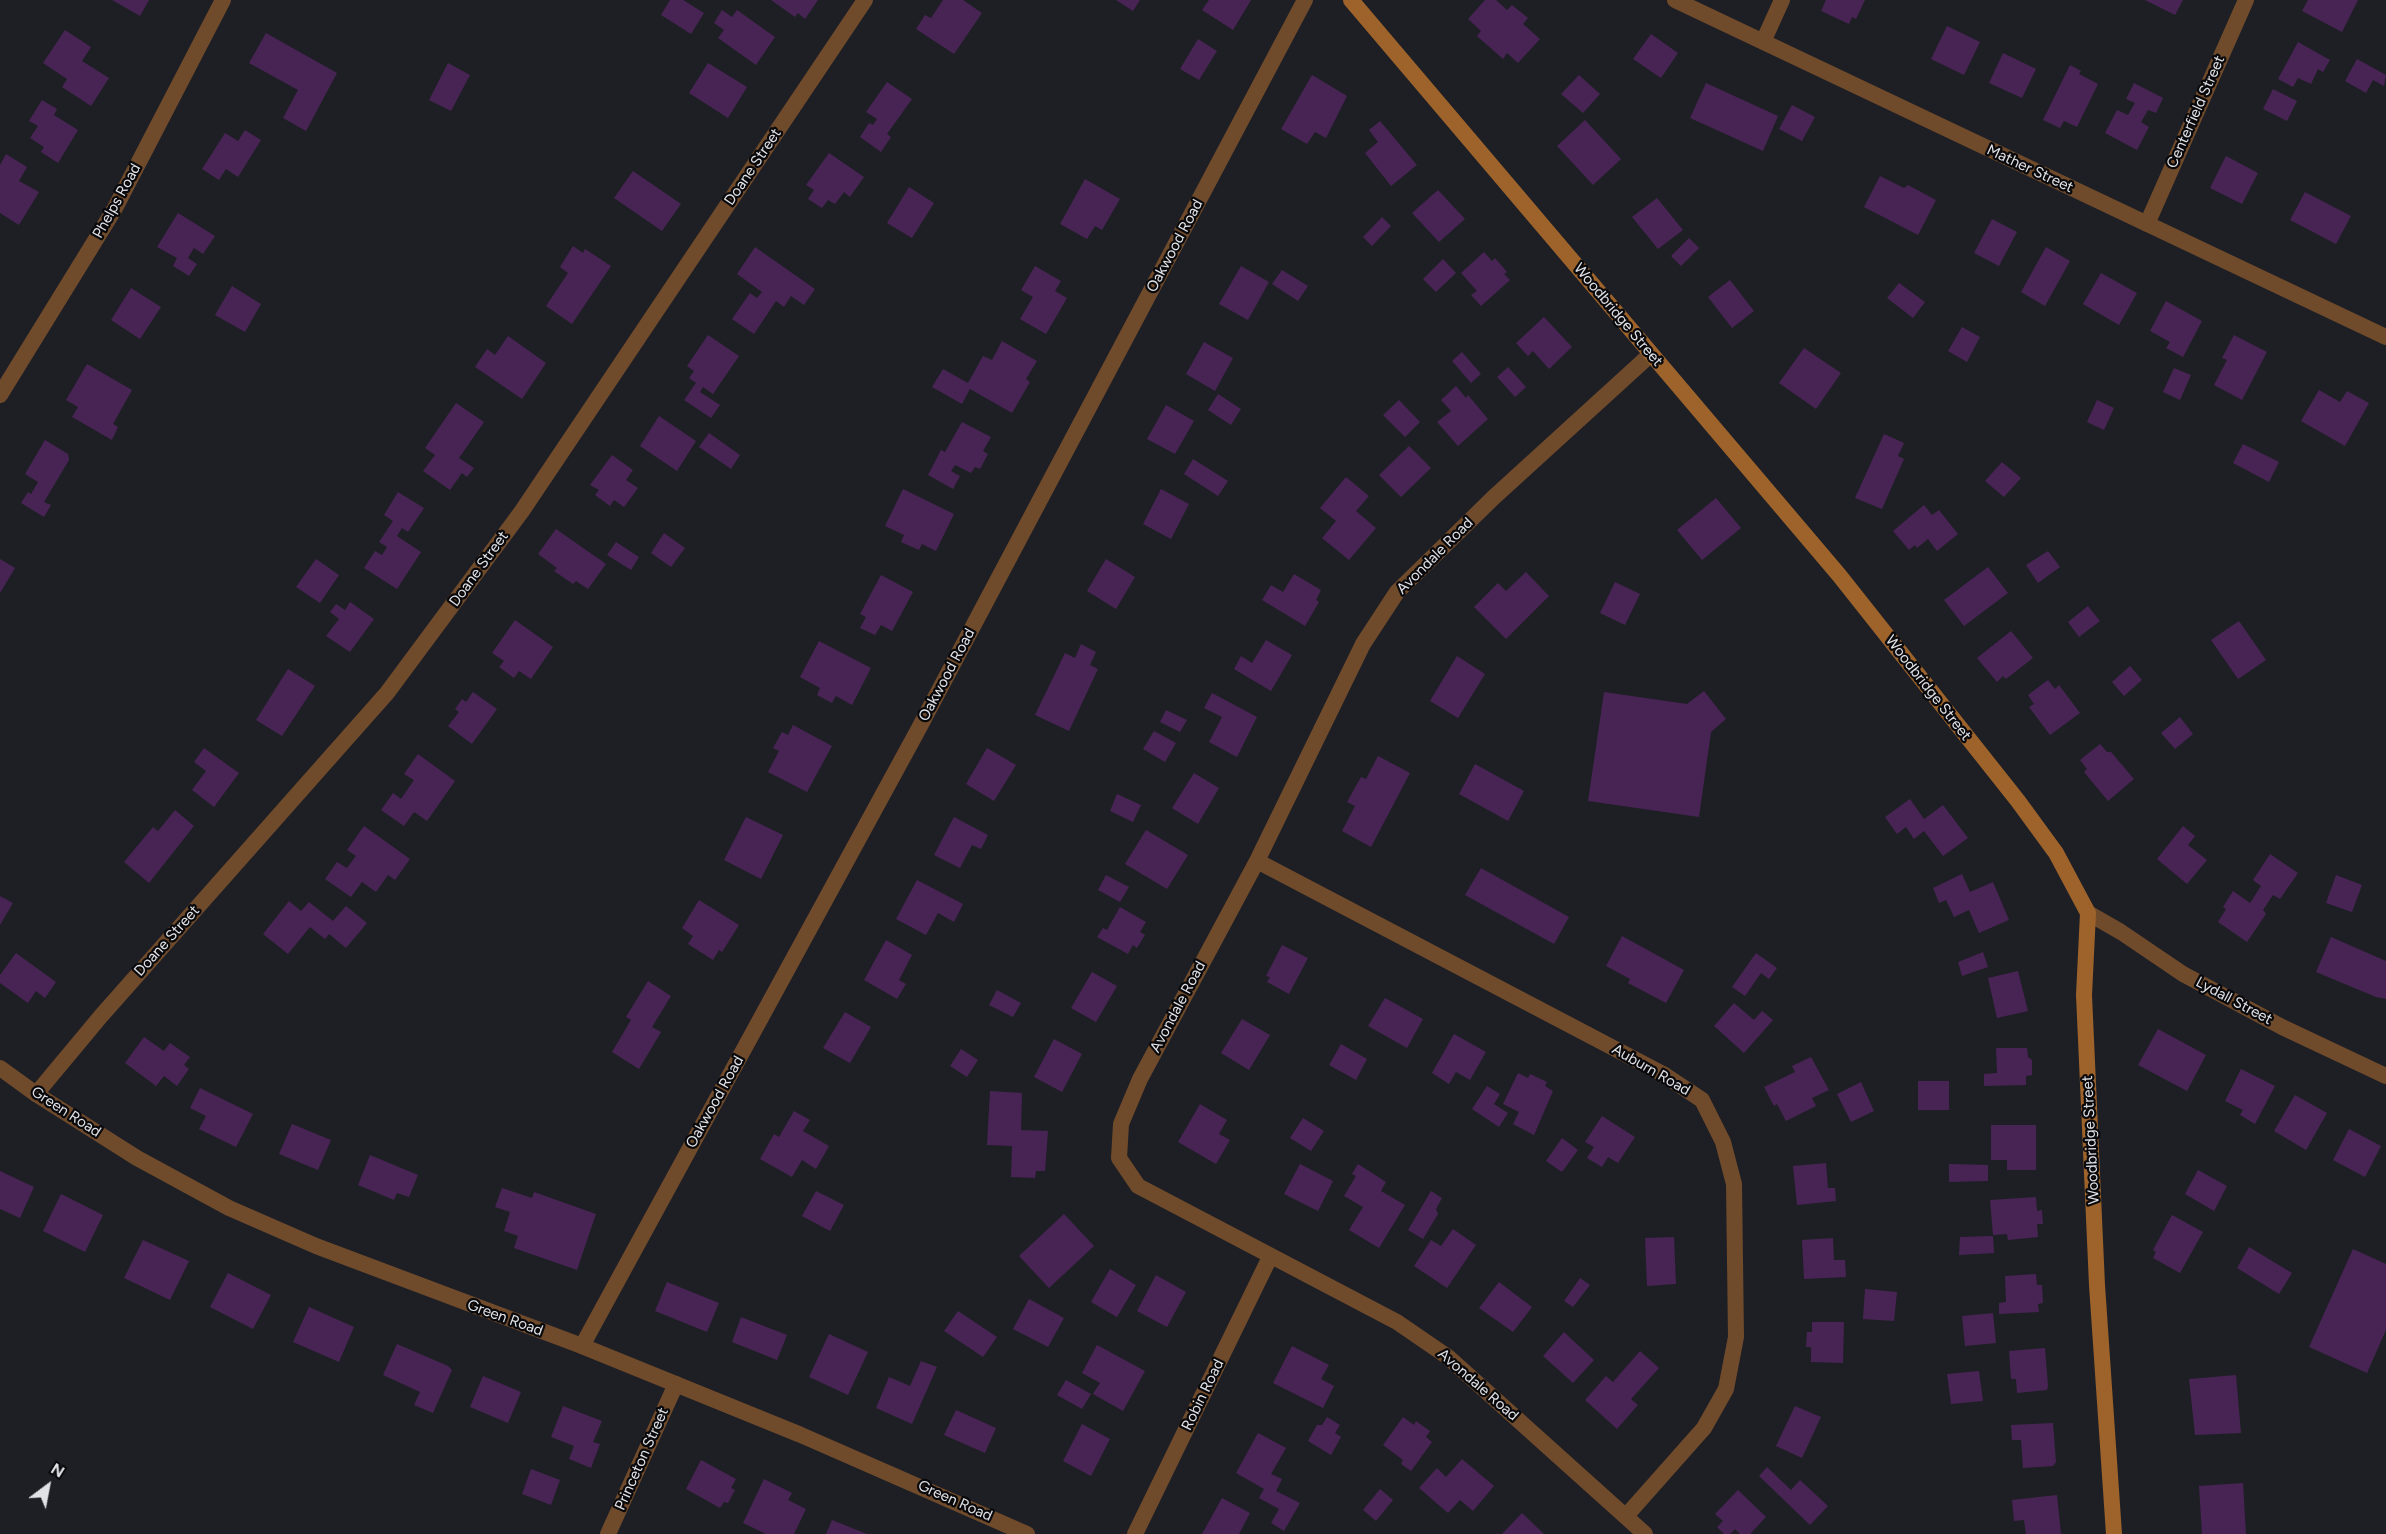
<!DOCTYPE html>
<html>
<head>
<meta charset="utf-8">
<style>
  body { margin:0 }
  #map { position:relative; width:2386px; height:1534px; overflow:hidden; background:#1e1f25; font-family:Figtree,sans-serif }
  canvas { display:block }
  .north { position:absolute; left:18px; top:1456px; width:60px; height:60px; -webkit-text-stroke:4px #09090c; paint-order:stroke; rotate:32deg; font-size:16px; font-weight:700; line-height:24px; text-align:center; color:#e1e2e6 }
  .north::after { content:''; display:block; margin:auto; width:21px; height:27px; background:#e1e2e6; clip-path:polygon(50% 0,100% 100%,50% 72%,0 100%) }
</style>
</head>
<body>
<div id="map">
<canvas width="2386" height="1534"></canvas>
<div class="north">N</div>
</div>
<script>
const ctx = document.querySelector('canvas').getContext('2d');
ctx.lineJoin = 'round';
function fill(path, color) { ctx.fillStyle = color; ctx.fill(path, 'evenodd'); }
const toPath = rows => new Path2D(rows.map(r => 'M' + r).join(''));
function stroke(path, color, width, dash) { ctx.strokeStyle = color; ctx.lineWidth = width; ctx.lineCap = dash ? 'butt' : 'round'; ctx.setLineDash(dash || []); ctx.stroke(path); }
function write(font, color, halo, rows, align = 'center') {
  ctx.font = font + ' Figtree,sans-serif'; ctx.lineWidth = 4.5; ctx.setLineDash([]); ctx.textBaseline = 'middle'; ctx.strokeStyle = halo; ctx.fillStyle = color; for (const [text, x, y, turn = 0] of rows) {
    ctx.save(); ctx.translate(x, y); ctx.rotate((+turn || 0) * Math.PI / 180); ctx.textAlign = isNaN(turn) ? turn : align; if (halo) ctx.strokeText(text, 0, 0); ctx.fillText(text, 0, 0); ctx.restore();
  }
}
const building = toPath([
  [112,0,149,0,140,16],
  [670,0,683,0,704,13,691,34,661,15],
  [771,0,818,0,805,19,798,13,795,17],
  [943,0,963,0,982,13,954,54,916,29,925,15,931,18],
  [1116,0,1140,0,1133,11],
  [1209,0,1251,0,1233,30,1202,10],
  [1485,0,1496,0,1507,10,1512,5,1528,18,1523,24,1540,39,1518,63,1507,53,1503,59,1477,36,1481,31,1468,19],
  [1826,0,1865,0,1856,19,1852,17,1849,24,1821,11],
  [2145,0,2183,0,2175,15],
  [2308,0,2358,0,2342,32,2302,11],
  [722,10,732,17,737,10,775,37,756,65,718,38,724,30,714,23],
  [1947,26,1980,42,1964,75,1931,59],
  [65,30,91,47,82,61,109,78,91,106,62,87,67,79,43,63],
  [266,33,337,73,306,131,283,118,298,90,249,63],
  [1651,34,1678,53,1661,78,1633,59],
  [1198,39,1217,51,1199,80,1180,69],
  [2298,42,2330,60,2323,72,2318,69,2311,84,2298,78,2293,87,2278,79],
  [2003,53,2036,69,2022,98,1989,83],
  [2357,59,2386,75,2384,86,2373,80,2366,93,2345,81],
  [448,63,470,75,451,111,429,100],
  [708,63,747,87,728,118,689,93],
  [2070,65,2081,71,2079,74,2098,84,2077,127,2064,121,2060,128,2043,120],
  [1312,75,1347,96,1326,138,1315,132,1307,144,1281,129],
  [1579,75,1600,94,1583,113,1561,94],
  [887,82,912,99,887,134,891,137,881,152,860,137,869,123,873,125,877,119,866,112],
  [1706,83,1778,116,1763,151,1690,118],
  [2134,83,2163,98,2156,113,2148,110,2141,122,2149,127,2137,150,2105,133,2117,110,2128,115,2135,103,2126,99],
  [2273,89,2297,101,2287,121,2263,109],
  [42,100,57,109,54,115,78,130,58,163,41,152,44,147,30,138,38,126,29,121],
  [1792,105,1815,117,1802,141,1779,129],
  [1585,120,1621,159,1593,185,1557,146],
  [1380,121,1417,165,1391,186,1365,153,1378,142,1369,130],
  [245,130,261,140,238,177,226,169,219,180,202,169,225,133,238,141],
  [829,153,864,177,850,197,844,192,835,204,828,200,822,208,808,199,814,190,806,185],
  [6,154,27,167,19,181,39,192,19,225,0,213,0,165],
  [2226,156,2258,173,2242,204,2210,188],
  [633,171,681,204,662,231,614,198],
  [1880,176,1904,188,1908,185,1936,200,1918,235,1864,207],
  [1085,179,1120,199,1102,230,1095,226,1087,239,1060,224],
  [909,187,934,203,912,238,887,223],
  [1438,190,1465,219,1439,242,1412,213],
  [2305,192,2351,216,2336,244,2290,220],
  [1657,198,1683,230,1658,249,1632,217],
  [178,213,215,236,203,254,194,248,188,258,197,264,189,276,173,266,177,258,157,247],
  [1382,217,1391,226,1372,246,1363,237],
  [1992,219,2017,232,1999,266,1974,253],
  [1689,238,1699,248,1681,266,1671,256],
  [573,246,583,253,585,249,611,266,572,324,546,306,568,273,560,267],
  [755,247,815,289,804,305,791,296,784,307,776,301,754,334,732,319,750,293,757,298,762,292,737,274],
  [2046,247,2070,261,2045,306,2021,292],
  [1484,252,1492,261,1495,258,1507,272,1504,274,1510,280,1481,306,1471,295,1477,291,1461,273],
  [1443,259,1456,273,1436,292,1423,279],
  [1035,266,1061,281,1055,291,1067,298,1046,334,1020,319,1033,297,1021,290],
  [1241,266,1269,282,1248,320,1219,304],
  [1282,270,1308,286,1298,301,1272,284],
  [2101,273,2137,293,2119,325,2083,304],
  [1730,280,1754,311,1732,328,1708,297],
  [1899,283,1925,302,1913,318,1887,298],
  [232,286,261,304,245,332,215,315],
  [131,288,161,307,140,339,111,320],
  [2166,301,2202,321,2183,357,2166,348,2170,342,2150,331],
  [1544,317,1572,347,1549,369,1533,351,1528,356,1516,343],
  [1962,327,1980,337,1967,362,1948,351],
  [708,335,739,356,713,394,703,387,700,392,720,405,711,418,684,400,696,383,689,378,694,371,687,366],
  [2234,335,2267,352,2242,400,2214,385,2227,360,2222,358],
  [508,336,546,363,522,399,475,367,487,349,495,355],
  [1002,341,1037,361,1026,379,1030,382,1012,413,970,389,962,404,932,387,943,369,968,383,983,356,992,360],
  [1204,342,1233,358,1215,391,1186,374],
  [1804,348,1841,373,1816,409,1779,383],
  [1462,352,1481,374,1471,383,1452,361],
  [87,364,132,390,113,424,118,427,112,440,72,417,78,407,66,400],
  [1508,367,1526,387,1515,397,1497,377],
  [2174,368,2191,375,2180,400,2163,392],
  [1456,386,1466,398,1468,395,1488,419,1458,446,1437,422,1451,411,1441,400],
  [2319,390,2340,402,2347,391,2369,403,2345,446,2301,421],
  [1218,394,1241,409,1231,425,1208,410],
  [1399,400,1420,422,1405,437,1383,415],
  [2097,400,2114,408,2104,430,2087,422],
  [456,403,484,422,459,458,474,468,467,477,462,473,450,490,423,471,435,455,425,448],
  [1166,405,1194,421,1175,454,1147,439],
  [659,416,696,441,677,471,640,446],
  [962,422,991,437,983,451,988,454,980,469,975,467,971,473,955,465,951,471,960,476,953,489,928,475,941,450,945,452],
  [709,433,740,455,731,469,699,447],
  [1884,434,1904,443,1898,456,1904,459,1882,509,1855,498],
  [45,440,68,454,69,460,44,502,51,505,44,517,21,503,28,492,31,494,38,482,25,474],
  [2243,444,2279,462,2269,482,2233,463],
  [1409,446,1431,468,1401,497,1379,475],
  [612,455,633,470,626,480,638,488,624,507,614,500,610,506,595,495,599,490,590,485],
  [1193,459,1228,481,1218,496,1184,474],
  [2002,462,2021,478,2004,497,1985,481],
  [1346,477,1369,496,1356,511,1376,528,1349,560,1322,538,1336,521,1320,508],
  [903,489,954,514,936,551,922,544,919,550,901,542,904,535,885,526],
  [1161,489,1189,504,1171,539,1143,524],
  [398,492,424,508,408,532,402,528,397,536,421,552,397,589,364,568,375,551,382,555,387,547,379,542,393,521,384,515],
  [1716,498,1741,528,1702,560,1677,530],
  [1924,505,1932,515,1939,510,1958,534,1937,551,1928,539,1917,548,1915,545,1909,550,1893,531],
  [556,529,606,564,588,589,576,581,573,584,554,571,557,568,538,554],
  [664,533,685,548,671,567,651,553],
  [616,542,639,557,631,570,607,555],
  [2048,551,2060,567,2038,583,2026,565],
  [0,559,15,568,0,593],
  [316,559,339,575,320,603,296,587],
  [1106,559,1135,577,1116,609,1087,591],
  [1988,567,2008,593,1964,626,1944,600],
  [1526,572,1549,596,1506,639,1474,607,1498,583,1506,591],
  [1294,574,1321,590,1316,600,1319,602,1305,626,1262,600,1271,585,1283,592],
  [881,575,913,592,892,631,881,625,875,635,860,628,866,617,860,614],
  [1615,582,1640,594,1625,625,1600,613],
  [350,602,374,619,350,652,326,636,339,619,330,612,336,604,345,610],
  [2088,606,2100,621,2079,637,2068,622],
  [515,620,553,647,531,679,519,671,514,678,499,667,504,661,492,653],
  [2239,621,2266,660,2238,679,2211,640],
  [2011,631,2033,658,2006,679,2003,676,1997,682,1977,658],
  [1266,640,1292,655,1271,691,1234,669,1241,656,1252,663],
  [819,641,871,668,852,705,836,696,832,703,817,695,820,688,800,677],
  [1081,644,1096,652,1090,665,1098,669,1069,731,1035,715,1065,653,1075,658],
  [1457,656,1485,674,1458,718,1430,701],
  [2130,666,2142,680,2124,696,2112,682],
  [288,669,315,686,282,736,256,720],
  [2048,680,2055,689,2059,685,2080,713,2050,735,2029,707,2034,704,2028,695],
  [1704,691,1726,719,1711,732,1699,817,1588,801,1604,692,1687,704],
  [473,692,497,709,472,744,448,726,459,712,455,709,462,699,466,702],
  [1212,693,1257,717,1237,757,1209,742,1222,717,1204,708],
  [1166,710,1187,720,1180,732,1160,722],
  [2180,717,2193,734,2175,749,2161,733],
  [793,725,832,746,807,792,768,772,779,751,773,748,782,732,788,735],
  [1154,731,1176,743,1165,762,1143,749],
  [2100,744,2107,752,2111,752,2134,779,2108,801,2084,772,2087,769,2080,760],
  [204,748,239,773,214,807,192,790,206,771,194,762],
  [987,748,1016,765,994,801,966,784],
  [418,754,455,781,427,821,414,812,404,826,381,810,393,793,401,799,414,780,404,774],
  [1378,756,1410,773,1371,847,1342,831,1355,806,1347,802,1361,777,1366,779],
  [1475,764,1524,791,1508,821,1459,794],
  [1194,773,1219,788,1198,824,1172,808],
  [1117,794,1141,805,1133,822,1110,811],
  [1910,799,1924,819,1943,805,1968,838,1943,856,1924,831,1914,839,1906,827,1897,834,1885,817],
  [175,810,194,826,149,883,124,862,153,827,158,831],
  [746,817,783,835,761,879,724,860],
  [954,817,988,835,981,849,972,845,960,868,934,855],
  [364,826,410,859,395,880,388,875,376,892,362,882,351,897,325,879,337,862,347,868,356,856,347,850],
  [2183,826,2195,836,2188,845,2207,860,2187,884,2157,859],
  [1146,830,1188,855,1167,889,1125,864],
  [2270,854,2298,873,2280,899,2273,895,2263,910,2266,914,2247,942,2218,922,2226,909,2223,907,2233,891,2250,903,2261,886,2253,880],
  [1481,868,1569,917,1554,944,1465,895],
  [1962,874,1970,892,1993,882,2009,920,1979,933,1969,910,1954,917,1946,900,1939,903,1933,888],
  [1106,875,1129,887,1120,902,1098,890],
  [2336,875,2362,885,2352,912,2326,903],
  [917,880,963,904,954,922,938,913,926,935,896,919],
  [0,896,13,903,0,925],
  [699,900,739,925,722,952,719,950,713,960,688,944,693,936,682,928],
  [289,901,301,911,309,902,333,921,346,906,367,923,346,948,329,934,325,939,310,927,288,954,263,934],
  [1120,907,1146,922,1140,932,1145,935,1137,948,1133,945,1128,954,1097,937,1103,928,1107,930],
  [1622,936,1684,970,1666,1003,1628,983,1630,979,1606,966],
  [2331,937,2386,961,2386,999,2376,997,2316,972],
  [886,940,912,955,899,980,906,984,897,999,864,980],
  [1282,945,1308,958,1289,994,1267,982,1270,977,1266,976],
  [1983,952,1988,967,1962,976,1958,962],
  [16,953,56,982,45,998,36,991,28,1003,0,983,0,975],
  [1756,953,1777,968,1769,979,1761,973,1745,996,1732,987],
  [2018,971,2028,1011,1997,1018,1988,978],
  [1092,972,1117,986,1096,1022,1071,1008],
  [648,981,671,996,652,1027,661,1032,639,1069,612,1052,631,1020,626,1017],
  [997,990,1021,1003,1013,1017,989,1005],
  [1385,998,1423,1019,1407,1048,1368,1026],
  [1734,1003,1754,1020,1762,1011,1773,1020,1744,1053,1714,1026],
  [845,1012,871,1027,850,1063,823,1048],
  [1242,1019,1270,1035,1249,1070,1221,1053],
  [2158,1029,2206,1055,2187,1091,2138,1065],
  [1454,1034,1486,1052,1470,1080,1456,1072,1449,1084,1432,1073],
  [144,1037,164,1051,170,1043,190,1057,184,1065,189,1069,177,1086,164,1076,156,1086,125,1063],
  [1054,1039,1082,1054,1062,1092,1034,1077],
  [1341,1044,1367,1059,1356,1080,1329,1065],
  [1996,1048,2027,1048,2028,1057,2032,1060,2032,1075,2026,1076,2026,1085,1984,1086,1984,1074,1997,1073],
  [961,1049,978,1060,967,1077,950,1066],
  [1811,1057,1829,1090,1812,1098,1816,1106,1786,1121,1777,1104,1774,1106,1764,1087,1795,1072,1792,1066],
  [2241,1069,2275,1086,2255,1124,2240,1115,2243,1110,2225,1101],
  [1518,1073,1528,1078,1530,1074,1547,1082,1545,1086,1553,1091,1534,1135,1513,1124,1519,1112,1503,1104],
  [1918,1081,1949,1081,1949,1110,1918,1110],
  [1861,1082,1874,1111,1851,1122,1837,1094],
  [1487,1086,1500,1094,1494,1104,1508,1113,1499,1127,1472,1109],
  [200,1088,253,1114,236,1147,199,1129,206,1116,190,1108],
  [990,1091,1022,1093,1021,1130,1048,1131,1045,1171,1036,1171,1035,1178,1011,1177,1012,1146,987,1145],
  [2295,1095,2327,1113,2306,1150,2274,1131],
  [1200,1104,1227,1120,1219,1134,1230,1140,1216,1164,1178,1142],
  [794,1111,810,1120,803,1131,829,1146,816,1169,802,1160,792,1177,760,1159,774,1134,779,1137],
  [1602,1116,1635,1137,1618,1163,1608,1157,1602,1167,1587,1158,1594,1147,1585,1142],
  [1303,1118,1324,1131,1311,1151,1290,1138],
  [292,1124,331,1140,318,1170,279,1154],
  [1991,1125,2036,1125,2036,1170,2007,1170,2007,1160,1991,1160],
  [2349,1129,2381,1146,2365,1177,2333,1160],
  [1562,1138,1578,1150,1562,1172,1546,1161],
  [370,1155,418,1175,409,1197,397,1193,394,1200,358,1185],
  [1826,1163,1828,1188,1835,1188,1836,1201,1797,1205,1793,1166],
  [1300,1164,1333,1181,1318,1211,1284,1194],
  [1358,1164,1386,1182,1381,1191,1405,1205,1379,1248,1349,1230,1363,1207,1344,1196,1356,1176,1352,1174],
  [1949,1164,1988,1165,1988,1181,1949,1182],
  [2198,1170,2227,1186,2214,1211,2185,1194],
  [0,1171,34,1187,20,1218,0,1209],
  [502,1188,532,1198,534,1192,596,1214,577,1270,514,1248,518,1236,504,1231,510,1212,495,1207],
  [816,1191,844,1205,830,1231,802,1216],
  [1431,1191,1442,1198,1436,1209,1438,1214,1423,1239,1408,1230],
  [61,1194,103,1215,85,1252,43,1231],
  [2036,1197,2037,1211,2042,1210,2043,1224,2037,1224,2038,1237,2008,1240,2007,1234,1993,1235,1990,1200],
  [1064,1214,1094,1246,1049,1288,1019,1256],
  [2172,1215,2203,1232,2180,1273,2153,1258,2156,1252,2153,1250],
  [1453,1229,1476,1245,1447,1288,1414,1266,1431,1240,1441,1246],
  [1993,1236,1994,1253,1959,1255,1960,1237],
  [1674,1237,1676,1284,1647,1286,1645,1238],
  [1833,1238,1834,1260,1845,1260,1846,1277,1804,1279,1802,1240],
  [143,1240,189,1261,170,1300,124,1278],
  [2249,1247,2292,1273,2279,1294,2237,1268],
  [2353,1249,2386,1264,2386,1330,2367,1373,2309,1347],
  [1110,1269,1136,1285,1117,1317,1091,1302],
  [228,1273,271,1295,253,1329,210,1307],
  [2036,1274,2037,1285,2042,1285,2043,1303,2038,1304,2039,1312,1999,1314,1999,1303,2006,1302,2005,1276],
  [1156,1275,1186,1292,1167,1327,1137,1311],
  [1580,1278,1590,1285,1573,1307,1564,1301],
  [667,1282,719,1303,707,1332,655,1311],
  [1499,1282,1532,1307,1513,1332,1479,1308],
  [1865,1289,1897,1292,1894,1321,1863,1319],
  [1029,1299,1064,1318,1048,1347,1013,1329],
  [309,1307,354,1327,339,1362,293,1342],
  [958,1311,997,1337,983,1357,944,1331],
  [1993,1313,1996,1343,1965,1346,1962,1316],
  [741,1317,787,1335,777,1360,732,1342],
  [1812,1322,1844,1322,1843,1363,1811,1362,1811,1347,1806,1347,1807,1332,1812,1332],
  [1564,1332,1594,1360,1573,1383,1543,1356],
  [829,1334,868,1352,848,1395,809,1377],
  [397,1344,448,1366,452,1370,433,1413,414,1405,420,1392,383,1375],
  [1097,1345,1145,1371,1123,1411,1093,1394,1100,1383,1082,1373],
  [1292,1346,1329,1365,1321,1379,1334,1386,1323,1408,1273,1383],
  [2045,1348,2048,1386,2047,1390,2017,1393,2016,1379,2011,1379,2009,1351],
  [1640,1351,1659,1368,1631,1399,1638,1405,1617,1429,1585,1400,1606,1376,1613,1382],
  [921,1361,937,1367,912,1424,876,1408,889,1377,910,1386],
  [1979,1371,1983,1401,1951,1404,1947,1374],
  [2236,1375,2241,1433,2195,1435,2189,1379],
  [483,1376,521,1392,508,1423,470,1407],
  [1066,1380,1091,1394,1082,1409,1057,1395],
  [563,1406,602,1421,593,1442,600,1444,591,1468,569,1459,574,1446,551,1437],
  [1795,1406,1821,1417,1802,1458,1776,1446],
  [956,1410,996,1428,985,1453,944,1435],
  [1327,1417,1340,1425,1335,1433,1341,1437,1331,1455,1308,1441,1317,1425,1322,1425],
  [1403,1417,1414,1425,1416,1421,1430,1431,1426,1437,1432,1442,1411,1471,1401,1464,1403,1460,1383,1445],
  [2053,1423,2056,1462,2053,1466,2023,1468,2021,1440,2012,1440,2011,1425],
  [1082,1424,1110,1439,1091,1476,1063,1461],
  [1258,1433,1286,1448,1271,1474,1282,1479,1276,1491,1300,1503,1284,1531,1271,1523,1279,1509,1259,1498,1264,1489,1236,1473],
  [1462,1459,1494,1486,1473,1511,1460,1500,1448,1513,1419,1488,1437,1468,1446,1477],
  [701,1460,736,1479,731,1488,735,1490,728,1503,724,1502,720,1508,686,1489],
  [1767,1467,1791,1490,1800,1480,1828,1506,1810,1525,1759,1476],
  [531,1469,560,1480,551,1505,522,1494],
  [764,1479,792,1493,788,1500,806,1509,794,1534,766,1534,743,1523],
  [2243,1483,2246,1534,2202,1534,2199,1486],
  [1380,1489,1393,1500,1376,1521,1363,1510],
  [1738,1490,1766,1517,1750,1534,1740,1534,1735,1529,1730,1534,1724,1534,1717,1527,1723,1521,1715,1514],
  [2057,1495,2061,1534,2026,1534,2024,1520,2014,1521,2012,1500],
  [1222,1498,1250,1513,1239,1534,1202,1534],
  [1522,1513,1544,1534,1502,1534],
  [832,1520,867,1534,826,1534]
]);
const minor = toPath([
  [1675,0,2386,337],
  [1763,42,1782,0],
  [2147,224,2246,0],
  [0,395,114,210,223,0],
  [1257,861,1663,1074,1702,1100,1723,1142,1734,1184,1736,1337,1726,1389,1704,1428,1626,1516],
  [36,1094,101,1016,387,693,522,511,865,0],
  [582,1346,918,730,1305,0],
  [608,1534,676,1384],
  [1135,1534,1270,1257],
  [1645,1534,1448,1357,1397,1322,1138,1186,1119,1158,1121,1124,1140,1079,1257,861,1363,644,1397,592,1493,498,1651,354]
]);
const tertiary = toPath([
  [2088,913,2121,932,2183,974,2282,1027,2386,1076],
  [0,1068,36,1094,137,1158,229,1208,316,1246,582,1346,801,1435,1027,1534]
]);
const secondary = toPath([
  [1351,0,1839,575,2018,801,2056,853,2088,913,2084,995,2097,1285,2114,1534]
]);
const streetNames = [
  ["Centerfield Street",2196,112,-66],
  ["Doane Street",753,167,-56],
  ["Mather Street",2030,169,25],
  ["Phelps Road",117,201,-61],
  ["Oakwood Road",1175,246,-62],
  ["Woodbridge Street",1618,315,50],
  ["Avondale Road",1435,556,-45],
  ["Doane Street",479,569,-54],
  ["Oakwood Road",947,675,-62],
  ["Woodbridge Street",1928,688,52],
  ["Doane Street",167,941,-48],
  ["Lydall Street",2234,1001,28],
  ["Avondale Road",1178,1007,-62],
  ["Auburn Road",1651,1070,30],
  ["Oakwood Road",715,1102,-61],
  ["Green Road",66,1112,33],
  ["Woodbridge Street",2091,1140,-93],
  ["Green Road",505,1318,20],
  ["Avondale Road",1478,1385,41],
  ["Robin Road",1203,1395,-64],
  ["Princeton Street",642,1459,-66],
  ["Green Road",955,1501,24]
];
fill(building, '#482454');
stroke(minor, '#704b2b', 16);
stroke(tertiary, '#704b2b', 16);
stroke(secondary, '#9d632b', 16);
write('15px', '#e1e2e6', '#09090c', streetNames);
</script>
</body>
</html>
